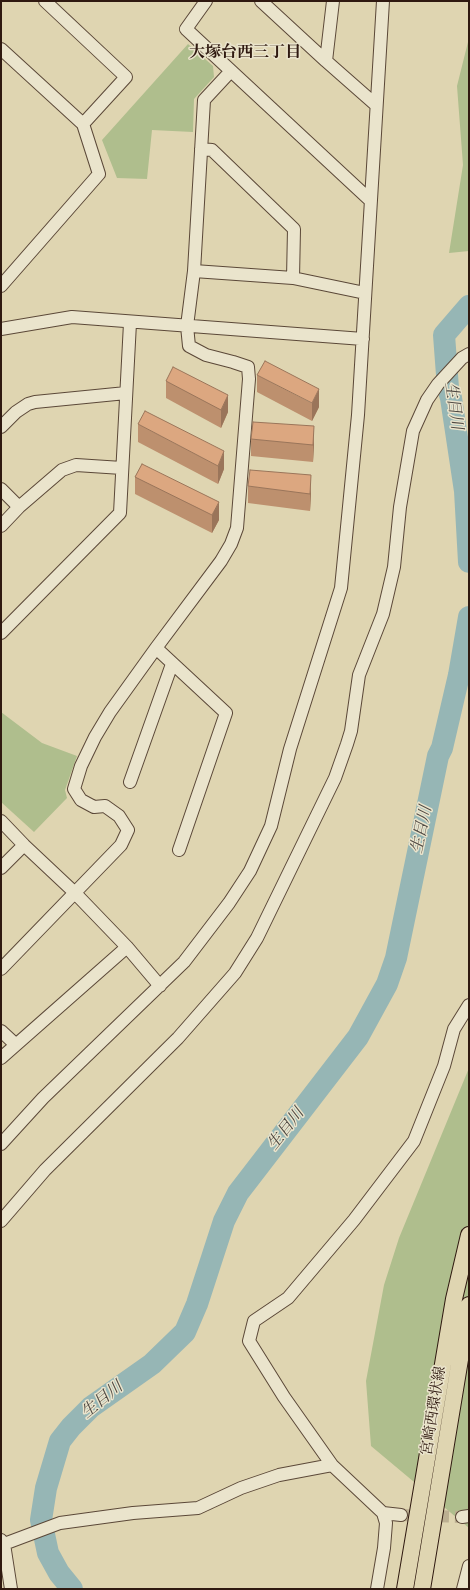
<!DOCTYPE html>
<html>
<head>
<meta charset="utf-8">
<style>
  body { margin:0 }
  #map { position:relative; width:470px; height:1590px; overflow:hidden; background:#dfd5b1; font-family:Vollkorn,serif }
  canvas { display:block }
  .frame { position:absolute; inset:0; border:2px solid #2f1910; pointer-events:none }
</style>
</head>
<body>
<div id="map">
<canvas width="470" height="1590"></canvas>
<div class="frame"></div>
</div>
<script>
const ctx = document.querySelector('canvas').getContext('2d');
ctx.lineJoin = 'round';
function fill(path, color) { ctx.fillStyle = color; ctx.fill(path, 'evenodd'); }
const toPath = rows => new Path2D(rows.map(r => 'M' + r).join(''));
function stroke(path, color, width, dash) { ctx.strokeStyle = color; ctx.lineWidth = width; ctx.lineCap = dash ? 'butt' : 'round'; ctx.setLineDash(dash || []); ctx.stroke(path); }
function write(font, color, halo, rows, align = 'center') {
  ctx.font = font + ' Vollkorn,"Noto Serif JP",serif'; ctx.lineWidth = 3; ctx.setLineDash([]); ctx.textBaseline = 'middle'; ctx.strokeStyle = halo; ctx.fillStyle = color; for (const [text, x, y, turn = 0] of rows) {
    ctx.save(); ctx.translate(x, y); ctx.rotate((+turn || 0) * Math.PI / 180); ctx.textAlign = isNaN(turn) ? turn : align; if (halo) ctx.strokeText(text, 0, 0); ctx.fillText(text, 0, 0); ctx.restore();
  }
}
const green = toPath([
  [469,38,469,251,449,253,463,165,457,86],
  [188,44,213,66,214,77,194,99,193,132,152,130,147,179,117,178,102,140],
  [1,712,42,743,77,756,65,790,67,798,34,832,1,802],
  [469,1068,469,1528,371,1446,366,1381,384,1285,399,1238]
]);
const river = toPath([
  [469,306,444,335,448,388,451,398,465,491,469,562],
  [72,1589,59,1573,48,1553,41,1520,46,1488,60,1441,71,1427,91,1407,152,1364,185,1332,197,1304,224,1221,238,1193,358,1037,387,984,396,958,438,756,442,748,459,675,469,617]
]);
const minorTunnel = toPath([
  [401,1515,462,1517]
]);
const minor = toPath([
  [45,1,126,77,83,124],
  [206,1,186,29,371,201],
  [261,1,326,61,376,105],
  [1,49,83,124,99,174,1,286],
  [326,61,333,1],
  [201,149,212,150,294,229,293,278],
  [194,271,293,278,365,293],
  [1,329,72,317,363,339],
  [1,427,16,412,28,404,35,402,126,393],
  [1,489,19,507],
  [1,526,19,507,62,470,76,465,122,468],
  [1,633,120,513,130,323],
  [156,648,226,713,179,850],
  [130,782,172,664],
  [1,821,24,845,74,892,127,947,160,986],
  [1,868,24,845],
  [1,969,121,845,128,830,119,816,105,806,94,807,81,800,74,789,81,766,95,737,110,712,156,648,221,561,231,544,237,528,249,379,248,367,233,362,206,355,189,346,187,326,194,271,204,100,230,72],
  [1,1031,15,1044],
  [1,1058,127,947],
  [1,1144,43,1098,184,962,229,903,250,871,271,826,290,749,341,588,358,415,383,1],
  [1,1221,45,1170,178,1038,235,973,257,938,335,778,347,744,351,731,359,675,383,614,394,567,400,507,413,431,427,400,438,384,462,358,469,354],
  [383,1513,401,1515],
  [462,1517,469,1516],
  [1,1540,4,1544,11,1589],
  [4,1544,60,1523,133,1513,198,1508,241,1488,279,1475,332,1465],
  [377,1589,384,1548,386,1523,383,1513,332,1465,284,1397,249,1341,254,1321,288,1298,354,1220,414,1141,444,1066,454,1029,469,1005],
  [463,1589,469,1566]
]);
const major = toPath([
  [405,1589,454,1299,469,1235],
  [422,1589,469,1305]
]);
const wall = toPath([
  [257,375,319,407,312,421,257,392],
  [166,381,228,412,221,428,166,398],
  [138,424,224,469,218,484,138,442],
  [251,439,314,444,313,462,251,456],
  [142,464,219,520,212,533,135,494,135,477],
  [248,486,311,493,310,511,248,503]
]);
const shadedWall = toPath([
  [319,389,319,407,312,421,312,403],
  [228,395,228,412,221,428,221,410],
  [314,426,314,444,313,462,313,445],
  [224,451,224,469,218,484,218,466],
  [311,475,311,493,310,511,310,494],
  [219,502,219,520,212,533,212,515]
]);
const building = toPath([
  [265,361,319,389,312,403,257,375,265,361],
  [173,367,228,395,221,410,166,381,173,367],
  [145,411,224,451,218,466,138,424,145,411],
  [253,422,314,426,313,445,251,439,253,422],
  [142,464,219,502,212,515,135,477,142,464],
  [250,470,311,475,310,494,248,486,250,470]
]);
const streetNames = [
  ["宮崎西環状線",435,1411,-81]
];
const neighbourhoodNames = [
  ["大塚台西三丁目",245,54]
];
const waterNames = [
  ["生目川",452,406,82],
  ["生目川",423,830,-78],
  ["生目川",287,1130,-52],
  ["生目川",103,1401,-39]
];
fill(green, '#afbe8d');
stroke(river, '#96b6b5', 22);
stroke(minorTunnel, '#bcaf91', 12, [12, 6]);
stroke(minor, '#5b4838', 14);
stroke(major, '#2f1910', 18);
stroke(minor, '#eae4cc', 12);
stroke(major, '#dfd5b1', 16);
fill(wall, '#bd906e');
fill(shadedWall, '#9a755a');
fill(building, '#dca780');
stroke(building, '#9a755a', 1);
write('15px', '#2f1910', '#eae4cc', streetNames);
write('bold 16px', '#2f1910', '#eae4cc', neighbourhoodNames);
write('italic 16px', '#4e4842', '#eae4cc', waterNames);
</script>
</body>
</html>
